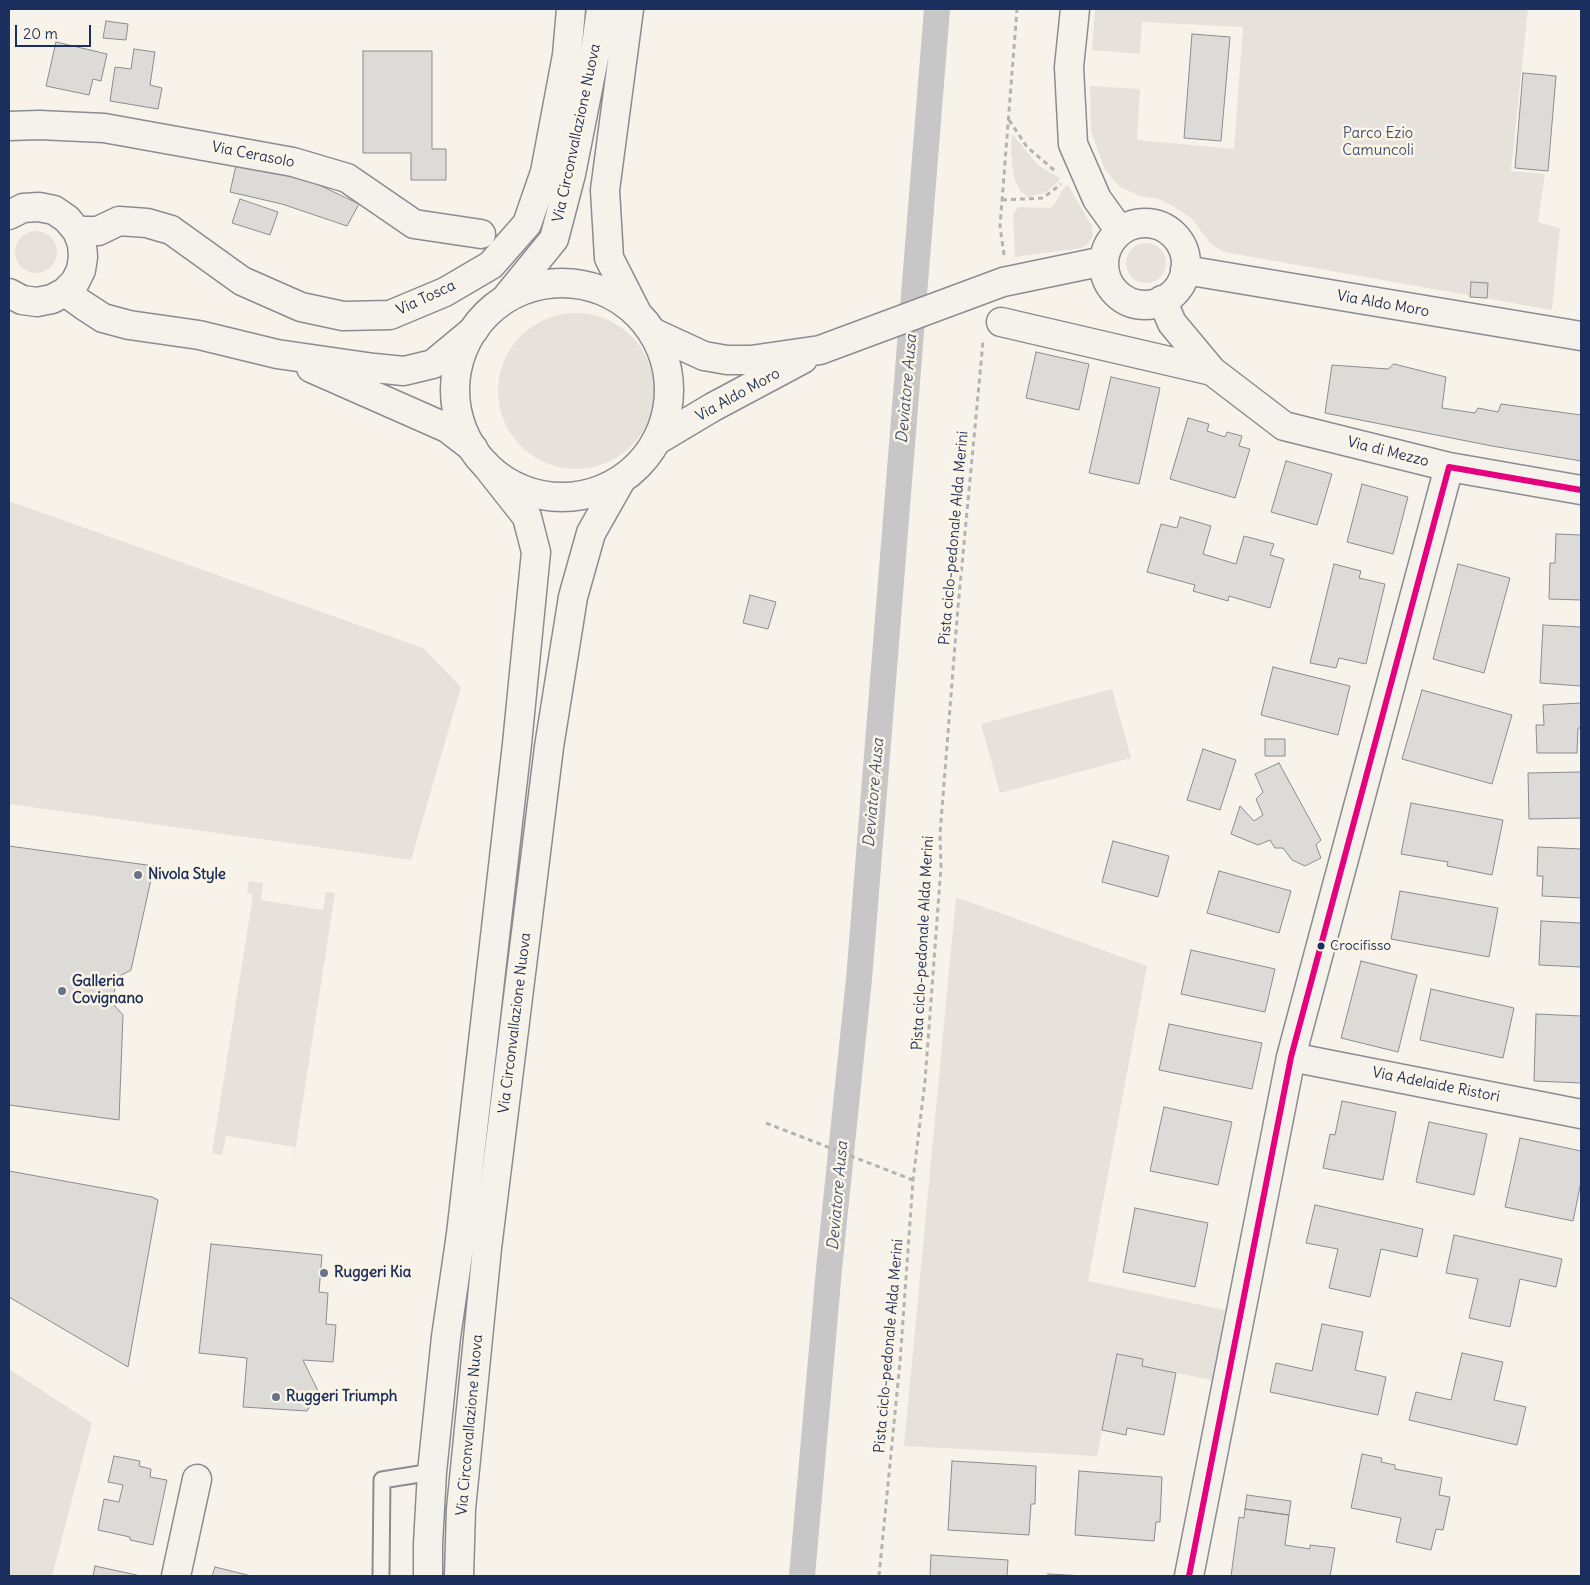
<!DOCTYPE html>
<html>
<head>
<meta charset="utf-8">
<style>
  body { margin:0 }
  #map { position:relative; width:1590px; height:1585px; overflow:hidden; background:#f7f3ea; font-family:Delius,sans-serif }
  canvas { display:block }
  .frame { position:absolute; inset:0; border:10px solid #1b2f5e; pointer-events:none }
  .scale { position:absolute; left:15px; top:25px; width:76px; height:22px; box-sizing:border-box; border:2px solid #1b2f5e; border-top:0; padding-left:6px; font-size:15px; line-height:18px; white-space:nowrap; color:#1b2f5e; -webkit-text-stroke:4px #fcf5e5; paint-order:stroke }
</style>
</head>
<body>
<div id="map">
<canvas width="1590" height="1585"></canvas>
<div class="frame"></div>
<div class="scale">20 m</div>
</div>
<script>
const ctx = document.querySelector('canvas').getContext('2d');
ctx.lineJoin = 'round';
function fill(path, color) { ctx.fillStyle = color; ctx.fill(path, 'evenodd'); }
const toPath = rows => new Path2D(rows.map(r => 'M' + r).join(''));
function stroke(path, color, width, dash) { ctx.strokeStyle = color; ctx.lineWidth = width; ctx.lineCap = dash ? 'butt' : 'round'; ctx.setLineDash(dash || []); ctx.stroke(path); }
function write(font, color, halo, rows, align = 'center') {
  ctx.font = font + ' Delius,sans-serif'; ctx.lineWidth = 5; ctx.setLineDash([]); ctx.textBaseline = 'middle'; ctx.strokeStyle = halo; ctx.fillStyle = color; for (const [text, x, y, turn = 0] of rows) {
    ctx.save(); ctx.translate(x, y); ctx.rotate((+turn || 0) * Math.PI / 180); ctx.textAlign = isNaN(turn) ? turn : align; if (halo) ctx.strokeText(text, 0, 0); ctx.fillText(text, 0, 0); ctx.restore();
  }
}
const green = toPath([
  [1095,9,1528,9,1511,171,1545,174,1538,222,1560,228,1552,310,1224,252,1211,244,1191,218,1173,206,1158,199,1140,196,1120,187,1105,170,1091,131,1090,86,1140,89,1137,140,1234,149,1243,27,1142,22,1140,54,1092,50],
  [1012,134,1038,165,1058,177,1060,180,1045,193,1028,197,1020,191,1014,177,1012,163,1011,148],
  [1068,185,1092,226,1093,235,1089,243,1081,248,1015,257,1013,215,1015,211,1019,207,1050,208,1054,205,1063,189],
  '15 252a21 21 0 1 1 42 0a21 21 0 1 1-42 0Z',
  '1126 263a20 20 0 1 1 40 0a20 20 0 1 1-40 0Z',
  '498 391a78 78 0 1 1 156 0a78 78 0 1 1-156 0Z',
  [9,501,423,648,461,687,411,860,9,804],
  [1112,689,1131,758,1000,793,981,724],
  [249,881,263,883,261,900,323,910,326,892,335,893,293,1165,295,1147,226,1136,222,1155,212,1153,253,895,247,893],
  [956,897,1147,966,1088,1281,1225,1310,1212,1380,1142,1366,1143,1359,1117,1354,1097,1456,904,1446],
  [9,1369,92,1423,52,1576,9,1576]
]);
const canal = toPath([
  [802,1576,829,1269,859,979,937,9]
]);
const building = toPath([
  [106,21,128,24,126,40,103,38,106,21],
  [1192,34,1230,37,1221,141,1184,138,1192,34],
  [56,42,107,54,101,81,93,79,89,95,46,86,56,42],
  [134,49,155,52,150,85,162,88,158,109,110,101,115,67,131,69,134,49],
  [363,51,432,51,432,149,446,149,446,180,411,180,411,153,363,153,363,51],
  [1523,73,1556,76,1548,171,1515,168,1523,73],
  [236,165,294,173,359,204,347,226,282,204,230,192,236,165],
  [240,199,278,212,270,235,232,223,240,199],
  [1471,282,1488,283,1487,298,1470,297,1471,282],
  [1036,352,1089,364,1079,410,1026,398,1036,352],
  [1394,364,1446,377,1442,408,1475,413,1478,408,1498,412,1501,404,1581,415,1581,461,1492,446,1325,413,1332,365,1388,369,1394,364],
  [1111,377,1160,388,1139,484,1089,473,1111,377],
  [1188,418,1209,424,1207,431,1225,437,1227,432,1242,436,1239,446,1250,449,1235,498,1170,479,1188,418],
  [1286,461,1332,474,1317,525,1271,512,1286,461],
  [1362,484,1408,497,1393,554,1347,542,1362,484],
  [1180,517,1211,526,1203,554,1236,564,1244,536,1274,544,1270,555,1284,559,1270,608,1229,596,1228,601,1193,591,1195,585,1147,572,1161,524,1177,528,1180,517],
  [1556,534,1581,535,1581,600,1549,599,1550,563,1555,563,1556,534],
  [1334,564,1361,571,1359,578,1385,584,1366,664,1339,658,1336,668,1310,663,1334,564],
  [1458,564,1510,578,1484,673,1433,659,1458,564],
  [750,595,776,602,768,629,743,623,750,595],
  [1543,625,1581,627,1581,686,1540,683,1543,625],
  [1273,667,1350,686,1338,735,1261,715,1273,667],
  [1422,690,1512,715,1492,784,1402,759,1422,690],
  [1581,703,1581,728,1578,728,1577,753,1537,753,1536,725,1544,725,1543,705,1581,703],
  [1265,739,1285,739,1285,756,1265,756,1265,739],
  [1203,749,1236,760,1220,810,1187,800,1203,749],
  [1279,763,1321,840,1316,845,1321,858,1305,866,1292,860,1283,848,1275,848,1270,840,1258,845,1231,834,1240,806,1254,821,1263,815,1256,799,1263,792,1255,774,1279,763],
  [1581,772,1581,818,1529,819,1528,773,1581,772],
  [1411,803,1503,820,1492,875,1447,866,1448,862,1401,854,1411,803],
  [1113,841,1169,856,1158,897,1102,882,1113,841],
  [9,846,154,866,131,970,116,978,113,1004,123,1015,119,1120,9,1105,9,846],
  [1538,847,1581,849,1581,898,1542,896,1543,876,1537,876,1538,847],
  [1219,871,1291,891,1279,933,1207,913,1219,871],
  [1400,891,1498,908,1489,957,1391,939,1400,891],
  [1541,921,1581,923,1581,967,1539,965,1541,921],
  [1191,950,1275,969,1265,1012,1181,994,1191,950],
  [1361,961,1417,975,1398,1052,1341,1038,1361,961],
  [1431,989,1514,1008,1503,1058,1420,1040,1431,989],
  [1536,1014,1581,1016,1581,1083,1534,1081,1536,1014],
  [1169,1024,1262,1043,1252,1089,1159,1070,1169,1024],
  [1342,1101,1396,1112,1383,1180,1323,1168,1330,1134,1335,1135,1342,1101],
  [1164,1107,1232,1122,1218,1185,1150,1171,1164,1107],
  [1429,1122,1487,1134,1474,1195,1416,1182,1429,1122],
  [1520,1138,1581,1151,1581,1182,1573,1221,1505,1207,1520,1138],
  [9,1171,152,1197,158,1200,128,1367,9,1297,9,1171],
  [1315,1205,1423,1229,1417,1257,1381,1249,1370,1297,1329,1288,1338,1249,1306,1243,1315,1205],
  [1135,1208,1208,1223,1195,1287,1123,1272,1135,1208],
  [1454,1235,1562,1259,1556,1287,1520,1279,1510,1327,1469,1318,1478,1279,1446,1273,1454,1235],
  [211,1244,322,1255,319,1292,328,1293,326,1324,336,1325,333,1362,303,1360,319,1393,307,1411,243,1407,247,1358,199,1353,211,1244],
  [1322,1324,1363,1332,1355,1370,1386,1377,1378,1415,1270,1392,1276,1363,1312,1371,1322,1324],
  [1462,1353,1503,1362,1494,1400,1526,1407,1517,1445,1409,1420,1416,1392,1451,1400,1462,1353],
  [1117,1354,1143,1359,1142,1366,1176,1373,1164,1435,1127,1428,1126,1435,1102,1430,1117,1354],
  [1362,1454,1382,1458,1381,1462,1395,1465,1395,1469,1442,1478,1439,1495,1450,1497,1443,1530,1436,1529,1431,1550,1396,1542,1401,1518,1351,1508,1362,1454],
  [114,1456,140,1461,139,1466,151,1469,150,1477,167,1480,153,1545,130,1540,130,1537,98,1530,104,1499,119,1502,123,1485,108,1482,114,1456],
  [952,1461,1036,1466,1035,1504,1031,1504,1029,1535,948,1530,952,1461],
  [1079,1471,1162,1477,1160,1522,1156,1522,1154,1541,1075,1535,1079,1471],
  [1247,1495,1291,1501,1289,1515,1245,1509,1247,1495],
  [1245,1509,1289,1515,1285,1545,1310,1549,1310,1545,1335,1548,1330,1576,1231,1576,1239,1517,1244,1518,1245,1509],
  [931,1555,1008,1560,1007,1576,930,1576,931,1555],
  [95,1566,141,1576,93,1576,95,1566],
  [215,1567,251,1576,212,1576,215,1567],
  [1048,1574,1086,1576,1048,1576,1048,1574]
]);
const path = toPath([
  [1009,120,1027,147,1054,170],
  [1002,200,1043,198,1061,184],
  [1004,255,1000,226,1017,9],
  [766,1123,913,1180],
  [879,1576,900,1362,913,1180,925,1081,941,867,940,834,958,607,983,342]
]);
const service = toPath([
  [381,1576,382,1480,432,1472]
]);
const minor = toPath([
  [1075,9,1069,67,1073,144,1097,199,1120,231],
  [9,126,39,125,104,128,293,162,347,178,414,224,481,234],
  [9,215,23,208,39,207,54,210,67,219,77,231,82,244,83,257,81,270,75,282,65,292,52,299,37,302,22,300,9,293],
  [77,231,98,231,119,221,147,223,171,230,242,281,301,307,343,316,390,315,445,292,491,265,527,224,545,172,567,55,571,9],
  [65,292,83,305,103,318,129,325,199,335,277,354,374,368,404,371,433,364,474,330],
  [1162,300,1172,323,1212,371,1284,426,1449,467,1581,490],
  [1001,322,1212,371],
  [311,368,447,428,473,448],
  [1291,1057,1581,1114],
  [176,1576,197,1479],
  [1189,1576,1291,1057,1449,467]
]);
const tertiary = toPath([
  '1104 264a41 41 0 1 1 82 0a41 41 0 1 1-82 0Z',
  [1185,270,1581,336],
  [652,332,704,356,727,360,751,360,820,350,1003,282,1104,261],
  [656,441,713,407,803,359]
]);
const primary = toPath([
  [629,9,605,190,609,258,636,311],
  '455 390a107 107 0 1 1 214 0a107 107 0 1 1-214 0Z',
  [506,298,554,239,571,174,595,53,601,9],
  [428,1576,428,1544,432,1472,446,1337,461,1234,517,744,536,552,527,517,486,465],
  [459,1576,461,1509,487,1248,549,747,573,597,591,533,621,480]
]);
const bus1 = toPath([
  [1189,1576,1291,1057,1449,467,1581,490]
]);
const markers = [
  [138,875,5,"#68748f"],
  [1321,946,4.5,"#1b2f5e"],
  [62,991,5,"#68748f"],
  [324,1273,5,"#68748f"],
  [276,1397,5,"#68748f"]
];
const busNames = [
  ["Crocifisso",1330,946]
];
const streetNames = [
  ["Via Circonvallazione Nuova",577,133,-78],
  ["Via Cerasolo",253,155,11],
  ["Via Tosca",426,298,-25],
  ["Via Aldo Moro",1383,304,10],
  ["Via Aldo Moro",738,395,-29],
  ["Via di Mezzo",1388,452,14],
  ["Pista ciclo-pedonale Alda Merini",954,538,-85],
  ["Pista ciclo-pedonale Alda Merini",923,943,-87],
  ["Via Circonvallazione Nuova",515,1023,-83],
  ["Via Adelaide Ristori",1436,1085,11],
  ["Pista ciclo-pedonale Alda Merini",889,1346,-85],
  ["Via Circonvallazione Nuova",470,1425,-85]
];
const parkNames = [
  ["Parco Ezio",1378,134],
  ["Camuncoli",1378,151]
];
const poiNames = [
  ["Nivola Style",148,875],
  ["Galleria",72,982],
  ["Covignano",72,999],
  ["Ruggeri Kia",334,1273],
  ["Ruggeri Triumph",286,1397]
];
const waterNames = [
  ["Deviatore Ausa",907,389,-85],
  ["Deviatore Ausa",874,793,-85],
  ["Deviatore Ausa",838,1196,-85]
];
fill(green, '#e6e2db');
stroke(canal, '#c7c7c7', 26);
fill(building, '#dddbd7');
stroke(building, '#8a8c91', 1);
stroke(service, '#8a8c91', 19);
stroke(minor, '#8a8c91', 31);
stroke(tertiary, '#8a8c91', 31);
stroke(primary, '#8a8c91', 31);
stroke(path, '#b2b3b4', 3, [5, 4]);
stroke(service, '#f5f2ec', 15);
stroke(minor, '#f5f2ec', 28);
stroke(tertiary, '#f5f2ec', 28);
stroke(primary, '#f5f2ec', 28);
stroke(bus1, '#e5007d', 6);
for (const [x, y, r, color] of markers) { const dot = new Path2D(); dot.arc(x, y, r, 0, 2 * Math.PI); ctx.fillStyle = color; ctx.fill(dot); stroke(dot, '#fcf5e5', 2); }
write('14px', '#1b2f5e', '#fcf5e5', busNames, 'left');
write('15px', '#1b2f5e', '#fcf5e5', streetNames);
write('15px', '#425176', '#fcf5e5', parkNames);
write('bold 15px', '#1b2f5e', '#fcf5e5', poiNames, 'left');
write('italic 16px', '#485779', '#fcf5e5', waterNames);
</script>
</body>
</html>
